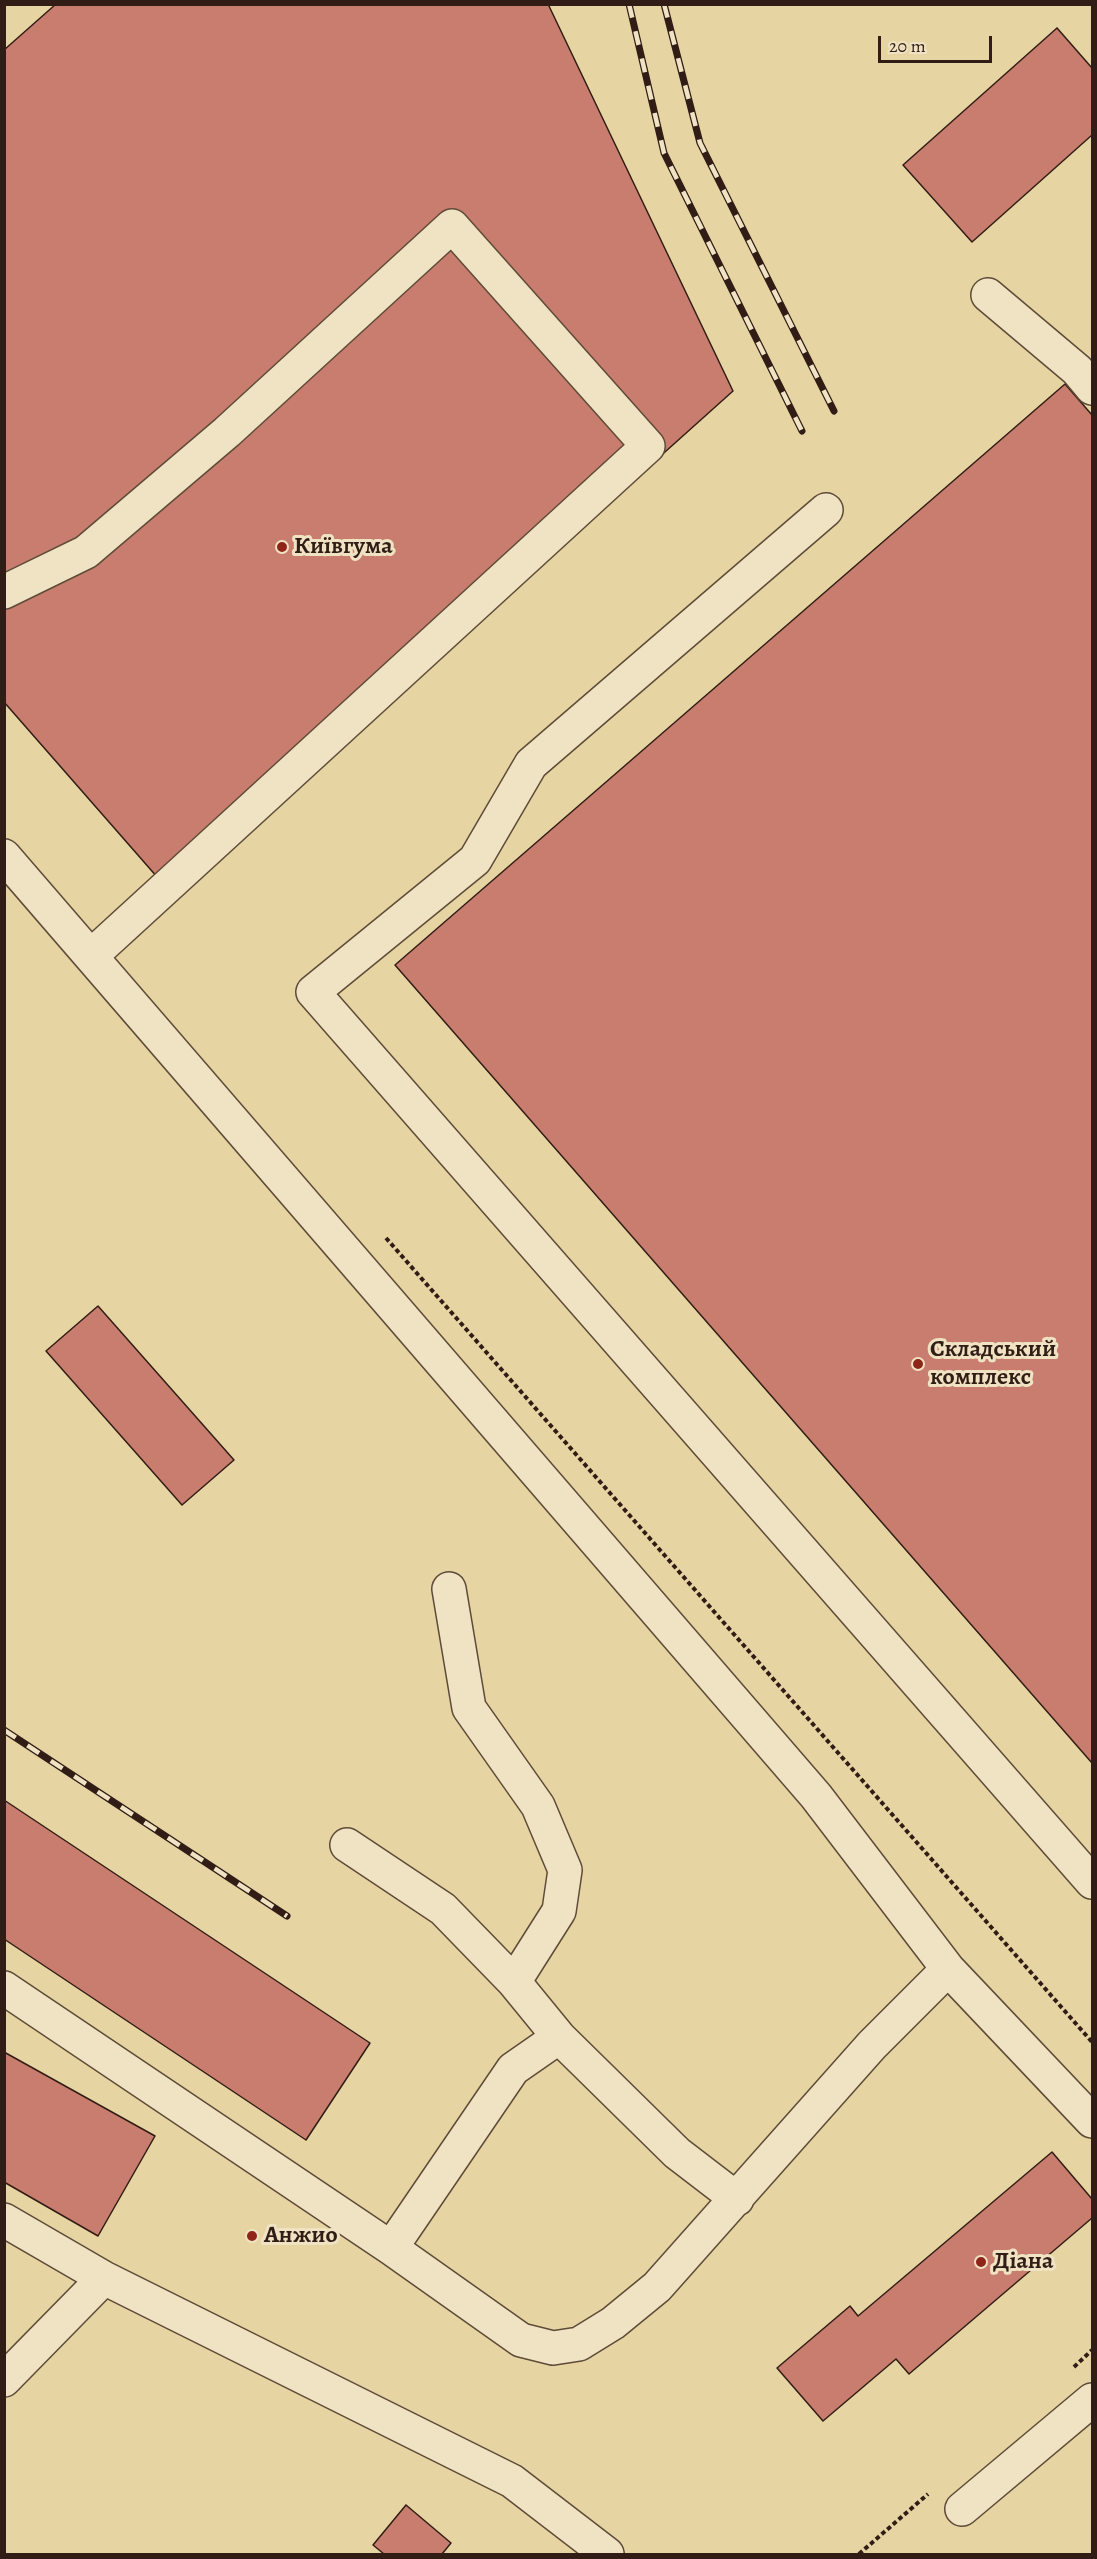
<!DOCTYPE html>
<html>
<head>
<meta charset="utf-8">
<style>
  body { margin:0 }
  #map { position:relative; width:1097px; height:2559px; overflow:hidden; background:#e6d4a3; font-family:Alegreya,serif }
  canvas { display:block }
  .frame { position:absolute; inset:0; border:6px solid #311d15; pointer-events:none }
  .scale { position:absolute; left:878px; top:36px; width:114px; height:27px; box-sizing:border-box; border:3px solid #311d15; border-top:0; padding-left:8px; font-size:18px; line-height:21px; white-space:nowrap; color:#311d15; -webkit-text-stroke:4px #efe3c3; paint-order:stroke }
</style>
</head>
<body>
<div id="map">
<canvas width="1097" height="2559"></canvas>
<div class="frame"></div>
<div class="scale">20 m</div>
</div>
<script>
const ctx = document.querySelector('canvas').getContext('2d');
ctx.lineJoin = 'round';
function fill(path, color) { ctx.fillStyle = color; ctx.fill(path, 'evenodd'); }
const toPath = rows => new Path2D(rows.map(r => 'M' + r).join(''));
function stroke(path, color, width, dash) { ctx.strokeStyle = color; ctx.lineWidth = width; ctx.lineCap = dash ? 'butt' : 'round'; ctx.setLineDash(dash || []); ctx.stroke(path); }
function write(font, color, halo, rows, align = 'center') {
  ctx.font = font + ' Alegreya,serif'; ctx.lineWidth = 6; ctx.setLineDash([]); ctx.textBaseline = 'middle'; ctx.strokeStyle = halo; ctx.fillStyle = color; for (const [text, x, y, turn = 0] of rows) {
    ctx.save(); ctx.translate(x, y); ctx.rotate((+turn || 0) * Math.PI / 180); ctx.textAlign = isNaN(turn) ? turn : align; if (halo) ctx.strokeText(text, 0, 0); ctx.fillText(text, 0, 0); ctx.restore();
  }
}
const building = toPath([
  [56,4,548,4,733,391,172,894,4,702,4,50,56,4],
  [1057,28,1092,68,1092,135,972,242,903,165,1057,28],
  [1065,384,1092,415,1092,1763,395,965,1065,384],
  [98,1306,234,1460,182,1505,46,1351,98,1306],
  [4,1800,370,2043,306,2140,4,1939,4,1800],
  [4,2052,155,2136,98,2236,4,2182,4,2052],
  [1052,2152,1092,2199,1092,2218,909,2374,896,2359,823,2421,777,2368,850,2306,858,2316,1052,2152],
  [406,2505,451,2543,442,2554,384,2554,373,2545,406,2505]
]);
const path = toPath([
  [386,1238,1092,2042],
  [1074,2367,1092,2350],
  [859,2554,928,2494]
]);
const minor = toPath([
  [988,295,1077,370,1092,388],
  [826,510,531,764,475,860,313,992,1092,1882],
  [4,592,86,552,227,432,452,226,648,446,91,956],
  [4,856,816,1796,948,1969,1092,2121],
  [449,1589,469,1708,538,1806,565,1870,559,1911,514,1982],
  [347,1845,443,1909,514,1982,559,2037,677,2153,737,2199],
  [4,1988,391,2248,521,2340,553,2348,579,2344,613,2323,657,2287,872,2045,948,1969],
  [4,2220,104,2278,512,2481,607,2554],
  [391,2248,513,2069,559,2037],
  [4,2380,104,2278],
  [962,2509,1092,2400]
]);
const rail = toPath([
  [629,4,664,153,802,431],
  [664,4,700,143,834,411],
  [4,1730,287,1916]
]);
const markers = [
  [282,547,6,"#8f2418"],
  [918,1364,6,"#8f2418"],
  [252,2236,6,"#8f2418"],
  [981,2262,6,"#8f2418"]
];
const poiNames = [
  ["Київгума",294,547],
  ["Складський",930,1350],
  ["комплекс",930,1378],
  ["Анжио",264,2236],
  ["Діана",993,2262]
];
fill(building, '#c97d6e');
stroke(building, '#311d15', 1.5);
stroke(minor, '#5e4b38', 36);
stroke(path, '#311d15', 4, [4.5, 3]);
stroke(minor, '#efe3c3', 33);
stroke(rail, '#311d15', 7);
stroke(rail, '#efe3c3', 4.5, [14]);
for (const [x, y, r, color] of markers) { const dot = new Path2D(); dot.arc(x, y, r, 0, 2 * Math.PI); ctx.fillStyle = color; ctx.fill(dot); stroke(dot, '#efe3c3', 2); }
write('bold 24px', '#311d15', '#efe3c3', poiNames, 'left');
</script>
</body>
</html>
